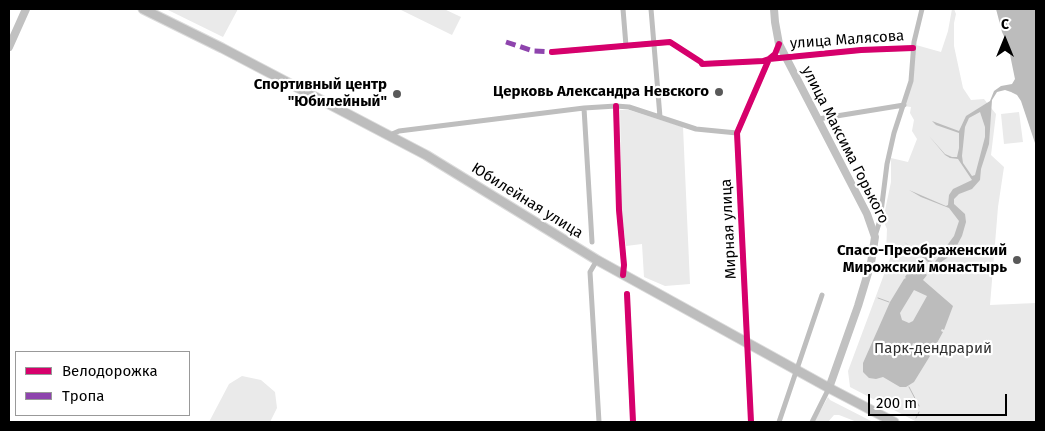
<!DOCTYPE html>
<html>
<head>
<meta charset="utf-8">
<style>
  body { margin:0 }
  #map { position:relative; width:1045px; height:431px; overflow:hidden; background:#fff; font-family:"Fira Sans",sans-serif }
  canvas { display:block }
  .frame { position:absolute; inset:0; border:10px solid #000; pointer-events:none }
  .legend { position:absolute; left:15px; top:351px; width:175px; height:65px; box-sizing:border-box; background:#fff; border:1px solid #999; margin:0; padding:6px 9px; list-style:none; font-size:15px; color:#000 }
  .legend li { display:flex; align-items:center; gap:10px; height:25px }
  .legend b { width:25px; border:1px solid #999 }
  .north { position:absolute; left:980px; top:15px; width:50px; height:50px; -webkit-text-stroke:4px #fff; paint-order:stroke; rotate:0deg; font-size:14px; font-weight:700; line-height:20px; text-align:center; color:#000 }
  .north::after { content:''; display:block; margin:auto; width:18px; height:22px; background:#000; clip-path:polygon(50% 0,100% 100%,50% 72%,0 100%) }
  .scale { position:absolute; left:868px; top:394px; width:139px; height:22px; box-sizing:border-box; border:2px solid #000; border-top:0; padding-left:6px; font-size:15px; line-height:18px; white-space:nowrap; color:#000; -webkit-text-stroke:4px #fff; paint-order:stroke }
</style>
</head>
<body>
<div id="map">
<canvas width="1045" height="431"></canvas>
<div class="frame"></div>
<ul class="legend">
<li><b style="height:6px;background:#d6006c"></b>Велодорожка</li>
<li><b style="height:6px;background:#8e44ad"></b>Тропа</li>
</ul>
<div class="north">С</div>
<div class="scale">200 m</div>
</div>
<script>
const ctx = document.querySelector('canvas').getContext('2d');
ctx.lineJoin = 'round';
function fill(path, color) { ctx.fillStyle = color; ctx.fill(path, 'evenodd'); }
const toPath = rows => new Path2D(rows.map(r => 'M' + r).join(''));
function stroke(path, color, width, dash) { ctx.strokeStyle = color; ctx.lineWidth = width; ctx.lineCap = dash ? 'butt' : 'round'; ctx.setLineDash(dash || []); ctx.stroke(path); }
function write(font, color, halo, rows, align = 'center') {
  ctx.font = font + ' "Fira Sans",sans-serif'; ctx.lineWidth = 4.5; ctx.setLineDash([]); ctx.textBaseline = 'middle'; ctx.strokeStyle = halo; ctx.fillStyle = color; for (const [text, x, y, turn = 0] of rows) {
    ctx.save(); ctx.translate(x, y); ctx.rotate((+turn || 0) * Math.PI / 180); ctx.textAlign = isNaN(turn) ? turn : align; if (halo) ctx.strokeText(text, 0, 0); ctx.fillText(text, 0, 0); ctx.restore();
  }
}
const green = toPath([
  [166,9,238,9,223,37],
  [399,9,444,9,461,17,452,35],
  [952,9,954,9,956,14,954,23,954,46,963,88,971,100,984,99,996,114,991,155,1004,167,998,207,990,305,1036,303,1036,422,917,422,850,387,848,371,892,253,886,254,887,229,883,220,891,182,891,158,908,162,917,139,912,131,914,120,910,113,911,107,904,106,916,45,941,52,948,31],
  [620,110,629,110,683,127,690,284,665,286,644,277,642,244,626,246,622,216],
  [1019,112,1023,142,1004,144,1001,114],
  [242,376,261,380,275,392,277,408,270,422,209,422,229,384],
  [828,397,830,400,873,422,857,422,839,415,834,415,828,422,814,422]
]);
const water = toPath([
  [996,9,1036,9,1036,146,1021,101,1017,95,1011,92,1005,90,997,92,992,100,989,144,981,169,980,180,972,189,959,194,954,199,954,204,965,214,966,222,962,236,955,249,947,258,934,267,904,242,934,263,954,236,959,221,949,208,921,197,909,190,946,206,948,205,949,195,953,189,972,180,958,159,950,158,945,155,929,136,945,154,952,157,957,157,959,148,959,133,936,125,932,121,959,131,966,116,990,101,994,91,1001,86,1012,84,1015,79,1008,45,1002,32],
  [980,112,985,127,985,137,975,175,972,176,963,163,962,156,965,127,969,118],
  [910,269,915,273,919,271,922,271,927,275,923,280,953,306,944,330,942,329,941,331,943,332,932,352,913,343,912,346,930,356,914,382,906,387,900,387,883,377,876,379,869,378,863,372,863,363,890,302,904,279,906,278,905,277],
  [914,290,927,296,913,321,909,323,902,320,900,313]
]);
const stream = toPath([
  [878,298,889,302],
  [909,387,919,406],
  [916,418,919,412]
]);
const street = toPath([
  [623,9,626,46],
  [651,9,660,117],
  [552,52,670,42,701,62,702,64,763,61,769,59,861,50,913,48],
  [616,106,619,210,624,265,623,275],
  [584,108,592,242],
  [818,119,904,105],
  [390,135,399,131,584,108,616,106,629,107,696,129,737,133],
  [875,236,880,220,887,164,894,133,911,81,914,42,922,9],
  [597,260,590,272,599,422],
  [627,294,633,422],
  [751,422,737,133,769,59,775,54,779,44],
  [779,422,822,295],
  [812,422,829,388]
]);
const secondary = toPath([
  [774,9,775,22,779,44,867,214,875,237,871,263,858,306,829,388],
  [9,47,26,9]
]);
const primary = toPath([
  [143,9,222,48,426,155,597,260,829,388,894,422]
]);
const quiet = toPath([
  [506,42,533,51,552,52]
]);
const cycleway = toPath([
  [552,52,670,42,701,62,702,64,763,61,769,59,861,50,913,48],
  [616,106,619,210,624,265,623,275],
  [627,294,633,422],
  [751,422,737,133,769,59,775,54,779,44]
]);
const markers = [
  [719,92,5,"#595959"],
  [397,94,5,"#595959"],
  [1017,260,5,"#595959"]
];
const streetNames = [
  ["улица Малясова",847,40,-4],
  ["улица Максима Горького",845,145,63],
  ["Юбилейная улица",527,201,32],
  ["Мирная улица",729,229,-93]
];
const poiNames = [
  ["Спортивный центр",387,85],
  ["\"Юбилейный\"",387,102],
  ["Церковь Александра Невского",709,92],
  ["Спасо-Преображенский",1007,251],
  ["Мирожский монастырь",1007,268]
];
const parkNames = [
  ["Парк-дендрарий",933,349]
];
fill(green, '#eaeaea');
fill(water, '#bcbcbc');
stroke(stream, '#bcbcbc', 1);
stroke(primary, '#dbdbdb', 11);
stroke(street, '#bebebe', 5);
stroke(secondary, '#c1c1c1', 8);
stroke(primary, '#bdbdbd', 9);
stroke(quiet, '#8e44ad', 5, [10, 5]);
stroke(cycleway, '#d6006c', 6);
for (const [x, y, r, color] of markers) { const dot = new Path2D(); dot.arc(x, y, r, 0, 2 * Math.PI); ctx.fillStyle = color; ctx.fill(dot); stroke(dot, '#fff', 2); }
write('15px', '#000', '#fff', streetNames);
write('bold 15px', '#000', '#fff', poiNames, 'right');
write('15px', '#2f2f2f', '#fff', parkNames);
</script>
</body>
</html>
